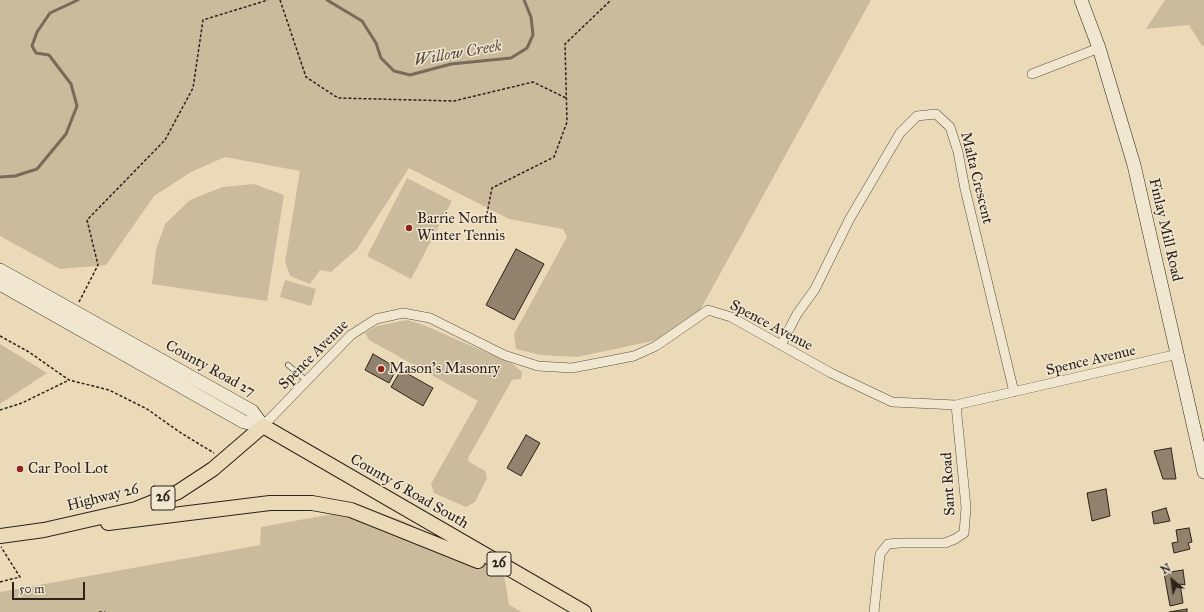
<!DOCTYPE html>
<html>
<head>
<meta charset="utf-8">
<style>
  body { margin:0 }
  #map { position:relative; width:1204px; height:612px; overflow:hidden; background:#eadab8; font-family:"IM FELL Great Primer",serif }
  canvas { display:block }
  .north { position:absolute; left:1152px; top:560px; width:40px; height:40px; -webkit-text-stroke:3px #f1e7d1; paint-order:stroke; rotate:331deg; font-size:11px; font-weight:700; line-height:16px; text-align:center; color:#2e221a }
  .north::after { content:''; display:block; margin:auto; width:14px; height:18px; background:#2e221a; clip-path:polygon(50% 0,100% 100%,50% 72%,0 100%) }
  .scale { position:absolute; left:12px; top:582px; width:73px; height:18px; box-sizing:border-box; border:2px solid #2e221a; border-top:0; padding-left:5px; font-size:12px; line-height:14px; white-space:nowrap; color:#2e221a; -webkit-text-stroke:3px #f1e7d1; paint-order:stroke }
</style>
</head>
<body>
<div id="map">
<canvas width="1204" height="612"></canvas>
<div class="north">N</div>
<div class="scale">50 m</div>
</div>
<script>
const ctx = document.querySelector('canvas').getContext('2d');
ctx.lineJoin = 'round';
function fill(path, color) { ctx.fillStyle = color; ctx.fill(path, 'evenodd'); }
const toPath = rows => new Path2D(rows.map(r => 'M' + r).join(''));
function stroke(path, color, width, dash) { ctx.strokeStyle = color; ctx.lineWidth = width; ctx.lineCap = dash ? 'butt' : 'round'; ctx.setLineDash(dash || []); ctx.stroke(path); }
function write(font, color, halo, rows, align = 'center') {
  ctx.font = font + ' "IM FELL Great Primer",serif'; ctx.lineWidth = 3; ctx.setLineDash([]); ctx.textBaseline = 'middle'; ctx.strokeStyle = halo; ctx.fillStyle = color; for (const [text, x, y, turn = 0] of rows) {
    ctx.save(); ctx.translate(x, y); ctx.rotate((+turn || 0) * Math.PI / 180); ctx.textAlign = isNaN(turn) ? turn : align; if (halo) ctx.strokeText(text, 0, 0); ctx.fillText(text, 0, 0); ctx.restore();
  }
}
const green = toPath([
  [0,0,871,0,699,312,657,340,577,357,540,355,516,349,514,334,567,237,563,229,509,219,409,168,357,249,331,272,320,270,310,284,290,276,285,262,300,171,225,157,191,172,154,196,106,265,60,269,0,236],
  [1165,0,1204,0,1204,45,1202,46,1189,25,1146,29],
  [407,178,452,201,411,279,367,256],
  [254,184,284,195,267,301,152,284,156,250,165,224,190,200,223,187],
  [285,280,316,289,311,306,280,297],
  [407,320,421,324,513,364,522,372,521,379,512,380,468,458,469,462,485,471,487,478,475,502,466,507,434,493,431,484,478,401,369,340,365,333,377,326],
  [0,344,47,373,0,404],
  [366,508,403,521,503,569,509,605,522,612,0,612,0,592,260,545,261,527]
]);
const stream = toPath([
  [327,0,362,21,376,43,381,58,394,71,410,75,451,64,511,58,527,48,533,35,531,17,524,0],
  [0,177,15,176,37,169,66,134,77,106,71,84,49,55,36,53,32,46,37,32,50,13,78,0]
]);
const building = toPath([
  [516,249,544,264,514,320,486,305,516,249],
  [373,354,397,368,389,383,365,370,373,354],
  [401,370,433,388,423,406,391,387,401,370],
  [526,435,540,443,521,476,507,468,526,435],
  [1171,448,1176,479,1163,479,1154,451,1171,448],
  [1106,489,1110,516,1092,521,1087,493,1106,489],
  [1166,508,1170,521,1154,524,1152,512,1166,508],
  [1189,528,1192,542,1188,543,1190,549,1174,553,1172,543,1178,542,1176,530,1189,528],
  [1183,570,1185,585,1180,584,1183,603,1170,606,1164,573,1183,570],
  [1187,609,1187,612,1169,612,1187,609]
]);
const path = toPath([
  [280,0,306,77,338,98,454,101,533,82,566,98],
  [485,224,492,188,554,157,567,122,565,44,611,0],
  [79,302,98,265,87,220,165,140,193,88,203,20,268,0],
  [0,336,29,352,69,380,109,390,147,409,181,433,214,453],
  [0,410,22,403,69,380],
  [0,582,20,577,1,547],
  [99,612,105,612]
]);
const lane = toPath([
  [288,365,307,381]
]);
const street = toPath([
  [1032,74,1099,48],
  [781,345,797,314,815,289,849,220,900,133,917,116,936,114,950,127,958,152,965,189,1014,392],
  [263,426,351,335,376,319,403,313,430,318,504,355,538,366,572,368,634,356,656,346,708,310,731,317,831,373,892,402,914,403,956,405,1178,354],
  [874,612,880,554,888,544,900,543,945,543,955,539,964,533,966,507,956,405]
]);
const secondary = toPath([
  [1081,0,1099,48,1134,165,1204,472],
  [0,270,252,411,263,426],
  [0,284,244,422,263,426]
]);
const primary = toPath([
  [108,523,270,503,312,503,351,510,478,561],
  [0,536,44,530,136,509,178,492,213,469,263,426,584,612]
]);
const markers = [
  [409,228,4,"#8f2418"],
  [381,369,4,"#8f2418"],
  [20,469,4,"#8f2418"]
];
const shields = [
  [163,498,24],
  [499,564,24]
];
const shieldNames = [
  ["26",163,498],
  ["26",499,564]
];
const streetNames = [
  ["Malta Crescent",976,178,76],
  ["Finlay Mill Road",1165,230,77],
  ["Spence Avenue",771,326,28],
  ["Spence Avenue",314,355,-45],
  ["Spence Avenue",1091,361,-13],
  ["County Road 27",210,369,29],
  ["Sant Road",949,484,-93],
  ["County 6 Road South",409,492,30],
  ["Highway 26",103,498,-14]
];
const poiNames = [
  ["Barrie North",417,219],
  ["Winter Tennis",417,236],
  ["Mason's Masonry",389,369],
  ["Car Pool Lot",28,469]
];
const waterNames = [
  ["Willow Creek",458,54,-10]
];
fill(green, '#cabb9d');
stroke(stream, '#786b58', 3);
fill(building, '#90826c');
stroke(building, '#2e221a', 1);
stroke(lane, '#5d5042', 6);
stroke(street, '#5d5042', 10);
stroke(secondary, '#2e221a', 14);
stroke(primary, '#2e221a', 16);
stroke(path, '#2e221a', 1.5, [3, 2]);
stroke(lane, '#f1e7d1', 4.5);
stroke(street, '#f1e7d1', 9);
stroke(secondary, '#f1e7d1', 13);
stroke(primary, '#eadab8', 14);
for (const [x, y, r, color] of markers) { const dot = new Path2D(); dot.arc(x, y, r, 0, 2 * Math.PI); ctx.fillStyle = color; ctx.fill(dot); stroke(dot, '#f1e7d1', 1.5); }
for (const [x, y, w] of shields) { const box = new Path2D(); box.roundRect(x - w / 2, y - 12, w, 24, 3); ctx.fillStyle = '#f1e7d1'; ctx.fill(box); stroke(box, '#2e221a', 1); }
write('bold 14px', '#2e221a', null, shieldNames);
write('15px', '#2e221a', '#f1e7d1', streetNames);
write('15px', '#2e221a', '#f1e7d1', poiNames, 'left');
write('italic 16px', '#594c3e', '#f1e7d1', waterNames);
</script>
</body>
</html>
